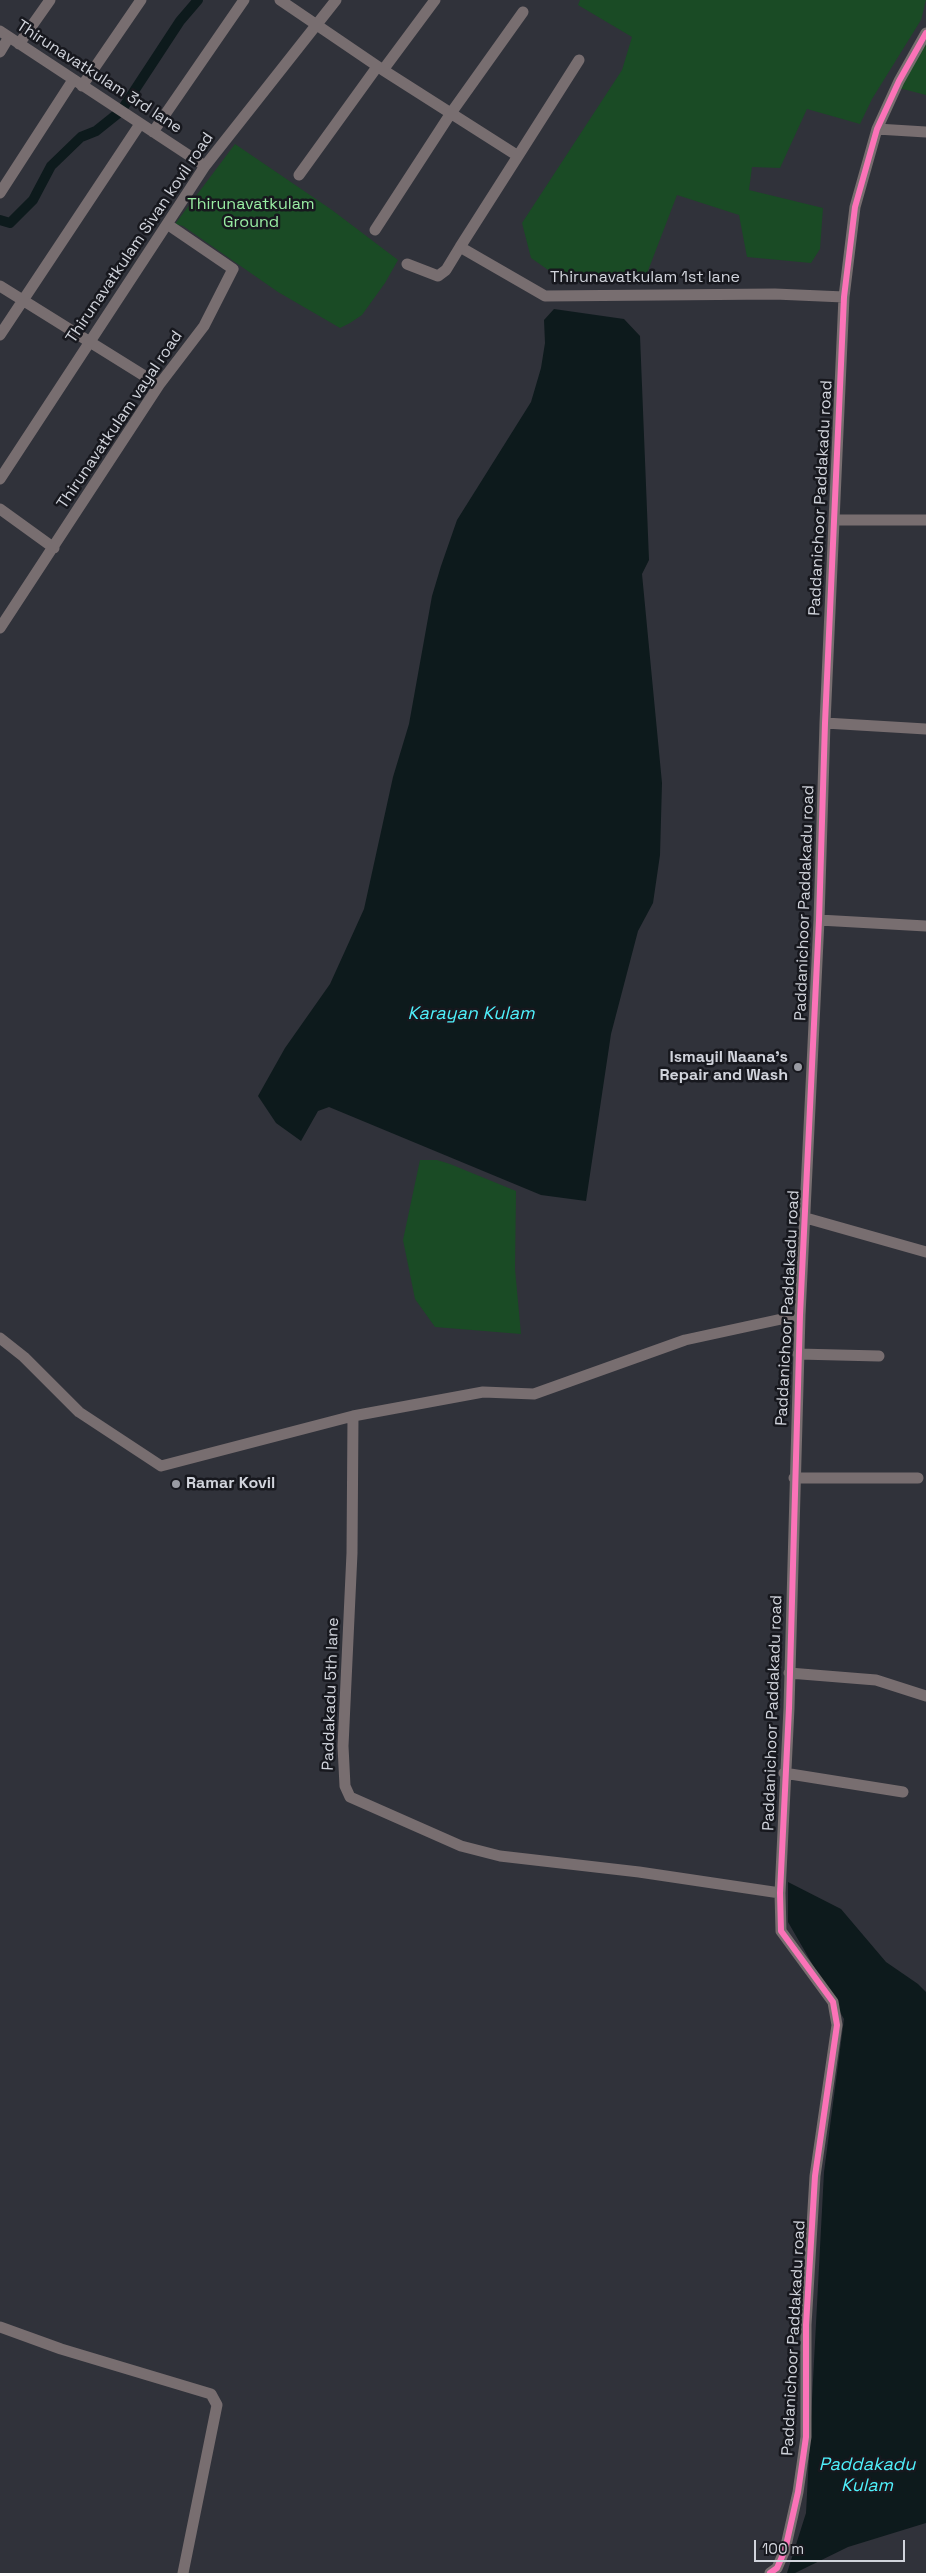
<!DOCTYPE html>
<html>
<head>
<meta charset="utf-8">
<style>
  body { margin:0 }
  #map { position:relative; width:926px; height:2573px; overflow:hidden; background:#30323a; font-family:"Space Grotesk",sans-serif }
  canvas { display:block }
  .scale { position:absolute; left:754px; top:2540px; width:151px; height:22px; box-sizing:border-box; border:2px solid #d1d4dc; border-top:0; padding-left:6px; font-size:15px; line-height:18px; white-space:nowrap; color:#d1d4dc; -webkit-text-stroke:4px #17181e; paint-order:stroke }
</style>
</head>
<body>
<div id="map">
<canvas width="926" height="2573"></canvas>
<div class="scale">100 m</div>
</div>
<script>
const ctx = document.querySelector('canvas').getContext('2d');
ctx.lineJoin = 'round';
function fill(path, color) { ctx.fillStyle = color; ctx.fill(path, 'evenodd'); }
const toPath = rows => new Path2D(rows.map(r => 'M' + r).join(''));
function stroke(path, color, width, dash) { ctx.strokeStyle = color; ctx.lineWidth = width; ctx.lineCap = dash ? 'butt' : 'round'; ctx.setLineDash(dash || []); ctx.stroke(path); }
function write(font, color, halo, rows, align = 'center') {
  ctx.font = font + ' "Space Grotesk",sans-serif'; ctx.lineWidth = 5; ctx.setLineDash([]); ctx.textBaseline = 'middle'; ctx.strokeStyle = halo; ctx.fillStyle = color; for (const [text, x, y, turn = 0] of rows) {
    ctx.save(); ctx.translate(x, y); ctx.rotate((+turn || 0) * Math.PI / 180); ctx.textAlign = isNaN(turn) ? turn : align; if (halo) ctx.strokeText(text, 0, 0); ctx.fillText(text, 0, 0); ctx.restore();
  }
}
const green = toPath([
  [580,0,926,0,921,20,872,99,860,124,807,109,780,168,752,167,749,190,823,208,820,249,811,263,747,257,739,215,677,195,646,276,567,283,531,258,522,223,622,70,632,37,578,5],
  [926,37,926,95,899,88],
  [235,144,332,210,398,260,385,283,362,315,350,323,340,328,278,292,183,226,175,224],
  [420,1160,437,1160,450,1164,516,1191,515,1269,521,1334,435,1327,415,1299,403,1240]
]);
const water = toPath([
  [554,309,624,319,640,336,649,560,642,574,662,783,660,855,653,903,638,931,611,1034,586,1201,541,1195,329,1107,318,1111,301,1141,276,1123,258,1096,285,1048,330,984,364,909,393,777,409,724,432,596,441,566,457,520,531,402,541,368,545,343,544,320],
  [788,1882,841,1909,886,1962,918,1984,926,1992,926,2523,848,2547,795,2573,787,2573,806,2513,824,2172,844,2019,788,1922]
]);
const canal = toPath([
  [0,220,10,223,33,200,51,166,81,137,96,131,121,111,180,21,198,0]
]);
const minor = toPath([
  [280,0,383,70,518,156,460,247,545,296,775,294,844,297],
  [0,31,205,166],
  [19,44,50,0],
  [0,52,9,37],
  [383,70,435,0],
  [82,86,141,0],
  [877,129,926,132],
  [153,132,244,0],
  [518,156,579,60],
  [299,175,377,67],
  [0,193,73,80],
  [375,230,451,113,523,12],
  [407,264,438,276,446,270,460,247],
  [0,286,159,385],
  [0,335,140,124],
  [0,479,205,166,336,0],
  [0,509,54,548],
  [834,520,926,520],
  [0,628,159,385,204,326,233,269,167,224],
  [825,723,926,729],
  [819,920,926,926],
  [806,1218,926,1252],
  [0,1338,24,1357,79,1412,161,1466,353,1416,483,1392,534,1394,685,1340,800,1315],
  [798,1354,879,1356],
  [353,1416,352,1553,343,1746,345,1786,350,1797,461,1846,500,1856,639,1872,780,1893],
  [794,1478,918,1478],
  [789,1673,876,1680,926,1696],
  [784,1773,903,1792],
  [0,2327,61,2349,211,2394,217,2405,183,2573],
  [770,2573,777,2568,785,2550,798,2492,806,2437,806,2325,815,2176,837,2025,833,2002,781,1931,780,1893,789,1708,800,1315,819,920,825,723,844,297,855,207,877,129,899,81,926,33]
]);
const cycleway = toPath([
  [770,2573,777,2568,785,2550,798,2492,806,2437,806,2325,815,2176,837,2025,833,2002,781,1931,780,1893,789,1708,800,1315,819,920,825,723,844,297,855,207,877,129,899,81,926,33]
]);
const markers = [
  [798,1067,5,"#999ba3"],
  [176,1484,5,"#999ba3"]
];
const streetNames = [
  ["Thirunavatkulam 3rd lane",99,77,33],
  ["Thirunavatkulam Sivan kovil road",140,238,-56],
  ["Thirunavatkulam 1st lane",645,278],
  ["Thirunavatkulam vayal road",120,420,-56],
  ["Paddanichoor Paddakadu road",821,498,-87],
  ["Paddanichoor Paddakadu road",805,903,-88],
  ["Paddanichoor Paddakadu road",788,1308,-87],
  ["Paddakadu 5th lane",331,1694,-88],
  ["Paddanichoor Paddakadu road",773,1713,-88],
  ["Paddanichoor Paddakadu road",794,2338,-87]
];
const parkNames = [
  ["Thirunavatkulam",251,205],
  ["Ground",251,223]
];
const poiNames = [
  ["Ismayil Naana's",788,1058],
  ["Repair and Wash",788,1076],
  ["Ramar Kovil",186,1484,"left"]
];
const waterNames = [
  ["Karayan Kulam",471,1014],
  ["Paddakadu",867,2465],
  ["Kulam",867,2486]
];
fill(green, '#1a4b25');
fill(water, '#0d1a1c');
stroke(canal, '#0d1a1c', 10);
stroke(minor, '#786e70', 11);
stroke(cycleway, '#fb73b8', 6);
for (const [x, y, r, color] of markers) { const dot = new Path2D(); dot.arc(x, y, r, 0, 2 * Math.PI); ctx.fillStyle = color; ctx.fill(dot); stroke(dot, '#17181e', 2); }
write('16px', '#d1d4dc', '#17181e', streetNames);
write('16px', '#99eda3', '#17181e', parkNames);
write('bold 16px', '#d1d4dc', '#17181e', poiNames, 'right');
write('italic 18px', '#4ff0fb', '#17181e', waterNames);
</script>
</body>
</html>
